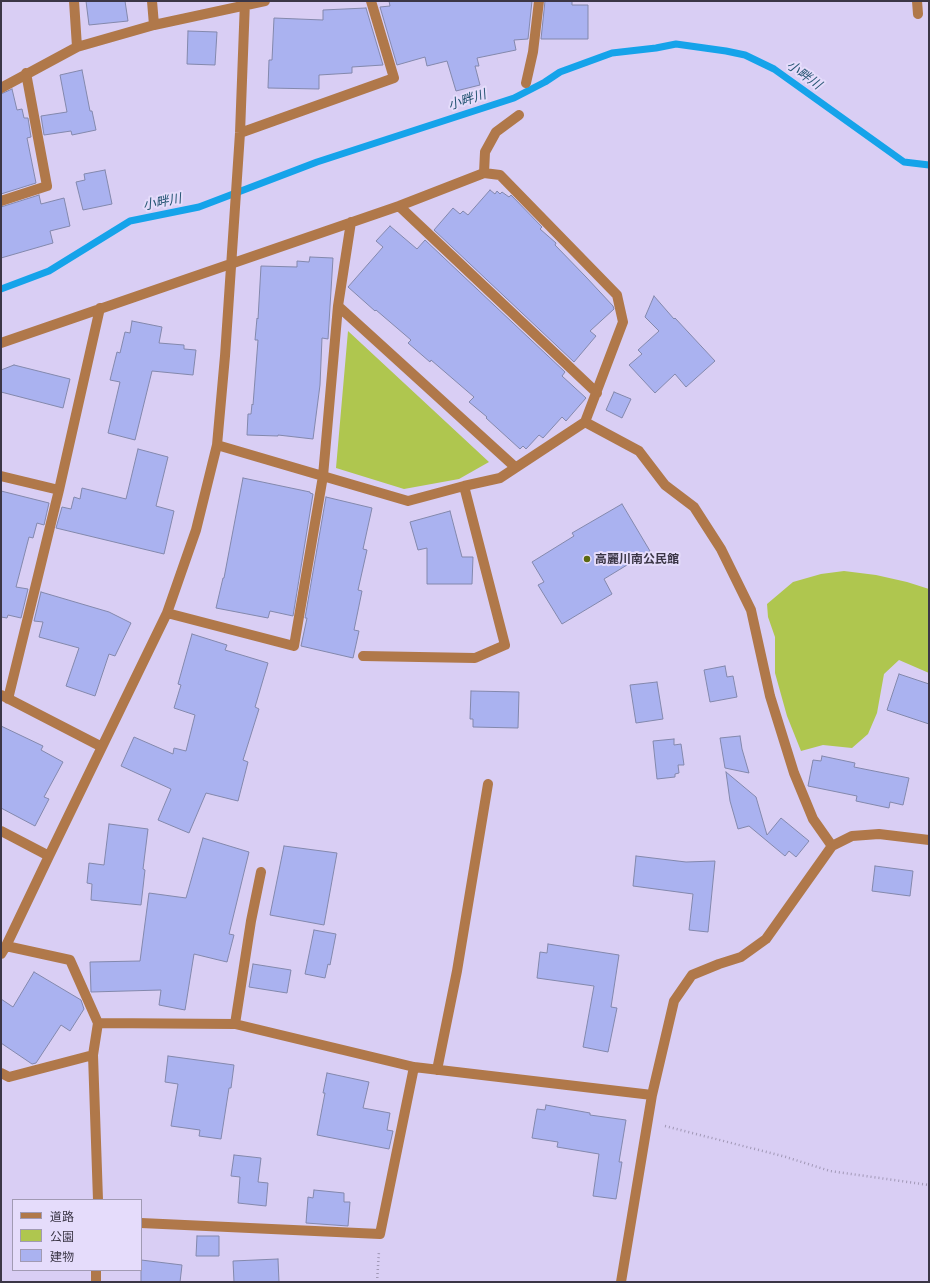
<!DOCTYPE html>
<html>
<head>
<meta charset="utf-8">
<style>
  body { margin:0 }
  #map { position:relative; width:930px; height:1283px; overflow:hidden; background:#d9cef4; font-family:"Playfair Display","Noto Sans JP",serif }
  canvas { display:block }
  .frame { position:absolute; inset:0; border:2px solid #3b3646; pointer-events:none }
  .legend { position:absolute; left:12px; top:1199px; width:130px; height:72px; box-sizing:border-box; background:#e5dcfb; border:1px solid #a19ab3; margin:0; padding:5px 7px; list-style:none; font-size:12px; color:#3b3646 }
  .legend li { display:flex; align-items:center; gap:8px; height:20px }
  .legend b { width:20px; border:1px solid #a19ab3 }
</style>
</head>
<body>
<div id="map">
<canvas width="930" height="1283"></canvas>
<div class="frame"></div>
<ul class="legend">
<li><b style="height:5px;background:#b0784a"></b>道路</li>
<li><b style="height:11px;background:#afc64f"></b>公園</li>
<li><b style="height:11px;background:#aab2f0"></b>建物</li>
</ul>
</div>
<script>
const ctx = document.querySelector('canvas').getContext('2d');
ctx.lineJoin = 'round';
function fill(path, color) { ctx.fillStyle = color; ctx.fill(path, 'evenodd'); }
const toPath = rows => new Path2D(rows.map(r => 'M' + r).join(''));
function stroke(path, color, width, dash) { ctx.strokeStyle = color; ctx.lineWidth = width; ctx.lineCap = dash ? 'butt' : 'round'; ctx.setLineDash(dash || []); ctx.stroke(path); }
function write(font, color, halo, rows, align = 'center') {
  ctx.font = font + ' "Playfair Display","Noto Sans JP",serif'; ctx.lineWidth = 4; ctx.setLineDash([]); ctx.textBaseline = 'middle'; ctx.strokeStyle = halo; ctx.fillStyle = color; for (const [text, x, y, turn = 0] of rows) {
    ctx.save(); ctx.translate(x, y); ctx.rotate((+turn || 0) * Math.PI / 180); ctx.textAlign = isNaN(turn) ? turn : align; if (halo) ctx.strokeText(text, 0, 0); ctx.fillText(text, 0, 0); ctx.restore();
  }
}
const green = toPath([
  [348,331,489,462,459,479,404,489,336,468],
  [844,571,876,575,907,582,929,589,929,673,899,660,884,674,877,713,868,734,852,748,823,745,801,751,787,716,775,673,775,637,768,617,767,604,793,582,821,574]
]);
const stream = toPath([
  [1,289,49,271,130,221,199,207,317,162,514,98,545,82,560,72,612,53,656,48,676,44,726,51,745,55,774,69,904,162,929,165]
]);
const building = toPath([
  [86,1,125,1,128,21,89,25,86,1],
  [389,1,532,1,528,39,514,40,516,50,477,58,479,66,475,66,480,85,456,91,447,61,427,66,425,57,397,65,380,7,390,6,389,1],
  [545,1,572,1,572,5,588,5,588,39,541,39,545,1],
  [366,8,383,65,352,67,352,73,319,75,319,89,268,88,269,60,272,60,274,18,323,20,323,10,366,8],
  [188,31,217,32,215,65,187,64,188,31],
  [82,70,90,111,92,111,96,130,72,135,71,131,44,135,41,116,67,112,60,75,82,70],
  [12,89,17,110,22,109,24,118,28,118,31,137,27,138,36,183,1,194,1,94,12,89],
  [105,170,112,204,83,210,76,182,85,180,84,174,105,170],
  [490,190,495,194,497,191,500,194,502,192,509,197,511,195,542,227,540,229,556,243,555,245,586,277,613,306,614,309,590,331,596,336,574,362,434,230,453,208,460,214,463,211,468,215,490,190],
  [39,195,41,204,64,198,70,226,50,231,53,243,1,258,1,207,39,195],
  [390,226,417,249,425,240,565,372,562,376,586,398,566,421,562,417,543,438,539,435,526,449,523,446,520,449,486,418,487,417,469,402,474,397,431,360,430,362,408,343,411,340,376,310,375,311,348,287,383,247,376,241,390,226],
  [310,257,333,258,328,339,322,338,320,385,313,439,278,435,278,436,247,435,248,414,251,414,252,404,253,405,258,340,255,340,257,318,258,319,261,266,297,267,297,261,309,262,310,257],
  [654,296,674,319,675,318,715,361,686,387,675,374,655,393,629,365,642,354,638,350,659,331,645,317,654,296],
  [132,321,162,327,159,343,184,345,184,349,196,350,193,375,152,371,135,440,108,433,120,382,110,380,117,352,120,353,125,332,130,333,132,321],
  [14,365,70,379,63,408,1,392,1,370,14,365],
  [614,392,631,399,622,418,606,410,614,392],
  [138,449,168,457,156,506,174,511,164,554,56,528,62,507,71,509,74,497,80,499,82,488,126,499,138,449],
  [243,478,310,492,310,493,313,494,293,616,270,611,268,618,216,608,223,578,224,578,243,478],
  [1,491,49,503,44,525,37,523,33,538,29,537,16,587,28,589,21,618,8,615,7,618,1,617,1,491],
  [326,497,372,508,363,549,367,550,358,590,362,591,354,630,359,631,353,658,301,646,307,618,305,618,326,497],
  [622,504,650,551,604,579,612,594,562,624,538,585,544,582,532,562,574,536,572,533,622,504],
  [450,511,462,557,473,557,472,584,427,584,427,548,418,550,410,522,450,511],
  [41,592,109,612,131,623,115,656,109,654,95,696,66,686,79,648,39,637,43,622,34,621,41,592],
  [192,634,227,645,225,650,268,663,255,707,259,709,243,760,248,762,238,801,206,793,189,833,158,820,171,789,121,766,134,737,173,754,174,748,186,751,195,715,174,708,181,685,178,684,192,634],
  [725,666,727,677,733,676,737,697,710,702,704,670,725,666],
  [899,674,929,684,929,724,887,710,899,674],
  [657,682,663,719,636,723,630,685,657,682],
  [471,691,519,692,518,728,473,727,473,719,470,719,471,691],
  [1,726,43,746,41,750,63,762,44,797,49,799,35,826,1,808,1,726],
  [740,736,742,749,749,773,725,768,720,738,740,736],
  [674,739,674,745,681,744,684,765,678,765,679,773,675,774,675,777,657,779,653,741,674,739],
  [822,756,855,763,854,767,909,778,903,805,890,802,889,808,856,801,857,796,808,786,813,760,821,761,822,756],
  [726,772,756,797,767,835,781,818,809,841,796,857,789,851,785,856,749,826,738,829,730,801,726,772],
  [109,824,148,829,143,869,145,870,141,905,91,900,92,884,87,883,89,863,104,865,109,824],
  [203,838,249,852,229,934,234,935,227,962,194,954,185,1010,159,1005,161,990,91,992,90,962,140,961,149,893,186,898,203,838],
  [284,846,337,853,324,925,270,915,284,846],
  [636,856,686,862,715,861,708,932,689,930,693,894,633,886,636,856],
  [875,866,913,871,910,896,872,891,875,866],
  [314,930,336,934,330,965,328,964,325,978,305,974,314,930],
  [548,944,619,955,611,1007,617,1008,608,1052,583,1047,594,986,537,978,540,952,547,953,548,944],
  [253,964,291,970,287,993,249,987,253,964],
  [34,972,81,1000,84,1009,70,1031,61,1025,36,1063,32,1064,1,1043,1,999,13,1007,34,972],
  [168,1056,234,1065,231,1088,229,1088,221,1139,199,1136,200,1130,171,1126,178,1084,165,1082,168,1056],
  [327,1073,369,1082,363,1108,390,1113,387,1130,393,1131,389,1149,317,1135,325,1093,323,1093,327,1073],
  [546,1105,590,1113,590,1115,626,1120,619,1162,622,1162,616,1199,593,1196,599,1154,557,1147,558,1142,532,1138,537,1109,545,1110,546,1105],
  [234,1155,261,1158,258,1182,268,1183,266,1206,238,1203,240,1177,231,1176,234,1155],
  [314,1190,344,1193,344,1202,350,1202,348,1226,306,1223,308,1197,313,1198,314,1190],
  [197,1236,219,1236,219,1256,196,1256,197,1236],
  [278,1259,279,1282,234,1282,233,1261,278,1259],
  [141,1260,182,1265,180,1282,141,1282,141,1260]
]);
const path = toPath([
  [665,1126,786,1157,830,1171,929,1185],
  [377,1282,379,1251]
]);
const minor = toPath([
  [74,1,77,47],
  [152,1,154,25],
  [917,1,918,14],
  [526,83,533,52,539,1],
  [1,88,77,47,154,25,265,1],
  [240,133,394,78,371,1],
  [1,201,47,186,26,73],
  [399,206,597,393],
  [338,306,515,467],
  [1,343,399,206,484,173],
  [585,422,639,451,665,485,694,507,721,549,751,610,770,696,794,773,813,819,832,846],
  [217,445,408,501,464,486,500,478,585,422,623,322,617,295,500,175,484,173,485,152,496,132,519,115],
  [1,476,59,490],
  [167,613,294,646,323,476,338,306,351,222],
  [363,656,475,658,505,645,464,486],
  [1,695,102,747],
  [8,699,59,490,100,308],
  [1,831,49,856],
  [1,954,6,946,49,856,167,613,196,530,217,445,225,356,240,133,245,1],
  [98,1023,235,1024,414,1067,652,1095],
  [235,1024,251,921,261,872],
  [93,1055,98,1200],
  [437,1070,457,971,488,784],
  [1,1073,9,1077,93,1055,98,1023,70,960,6,946],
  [141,1223,380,1234,414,1067],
  [96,1282,96,1270],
  [621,1282,652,1095,674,1001,692,975,719,964,741,957,766,939,832,846,852,836,879,834,929,840]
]);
const markers = [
  [587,559,4,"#5b6911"]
];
const poiNames = [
  ["高麗川南公民館",595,559]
];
const waterNames = [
  ["小畔川",804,75,36],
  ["小畔川",467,100,-18],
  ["小畔川",162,202,-11]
];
fill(green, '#afc64f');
stroke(stream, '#15a3ea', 7);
fill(building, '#aab2f0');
stroke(building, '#8388ac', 1);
stroke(path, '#a198b6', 2.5, [1, 3]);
stroke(minor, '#b0784a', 10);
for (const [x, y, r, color] of markers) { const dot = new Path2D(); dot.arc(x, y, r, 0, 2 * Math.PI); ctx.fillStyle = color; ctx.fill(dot); stroke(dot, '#e5dcfb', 1.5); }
write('bold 12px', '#3b3646', '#e5dcfb', poiNames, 'left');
write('italic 13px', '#245472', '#e5dcfb', waterNames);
</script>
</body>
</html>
